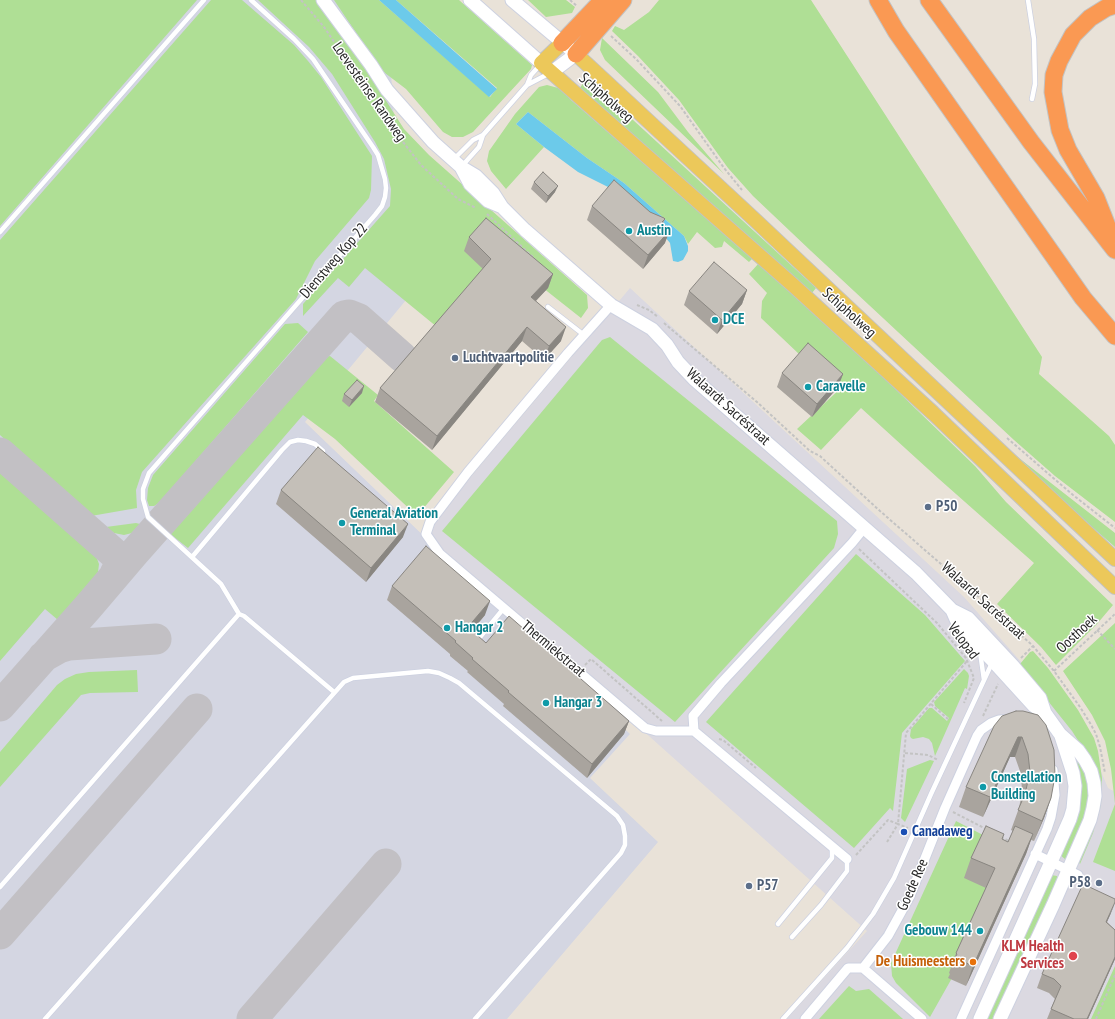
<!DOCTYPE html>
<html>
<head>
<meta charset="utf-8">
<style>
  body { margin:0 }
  canvas { display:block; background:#e9e2d8 }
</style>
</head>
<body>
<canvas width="1115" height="1019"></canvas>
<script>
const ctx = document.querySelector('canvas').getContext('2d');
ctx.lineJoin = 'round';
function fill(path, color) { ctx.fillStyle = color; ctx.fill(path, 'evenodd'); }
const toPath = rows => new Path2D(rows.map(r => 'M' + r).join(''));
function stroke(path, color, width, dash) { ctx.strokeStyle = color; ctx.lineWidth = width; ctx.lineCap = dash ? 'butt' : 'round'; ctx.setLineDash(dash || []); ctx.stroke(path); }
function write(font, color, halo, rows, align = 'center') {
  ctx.font = font + ' "PT Sans Narrow",sans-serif'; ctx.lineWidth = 3; ctx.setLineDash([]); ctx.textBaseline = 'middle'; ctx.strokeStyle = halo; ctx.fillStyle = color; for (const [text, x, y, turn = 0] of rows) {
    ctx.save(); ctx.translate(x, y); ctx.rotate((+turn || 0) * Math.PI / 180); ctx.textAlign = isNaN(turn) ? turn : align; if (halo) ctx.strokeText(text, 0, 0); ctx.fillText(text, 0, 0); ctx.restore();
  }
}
const industrial = toPath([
  [630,288,964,597,1086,736,1108,788,1115,792,1115,1019,787,1019,867,931,423,534]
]);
const airport = toPath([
  [0,0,376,0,387,9,397,168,464,230,305,422,630,734,590,778,658,842,507,1019,0,1019]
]);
const green = toPath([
  [0,0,197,0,0,226],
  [211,0,242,0,294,45,308,61,321,77,372,156,371,190,369,198,315,261,296,299,142,472,136,490,137,508,91,516,0,435,0,240],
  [258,0,316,0,352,47,404,129,429,155,587,295,588,308,581,318,543,288,487,269,437,327,365,268,349,287,338,278,303,316,303,304,390,206,391,189,384,159,375,142,332,74,309,47],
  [334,0,379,0,490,97,497,88,396,0,459,0,532,65,531,69,473,132,463,137,452,137,443,132,406,89,381,70],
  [528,0,566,0,575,7,572,13,546,17],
  [659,0,811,0,1042,357,1039,374,1109,436,1115,445,1115,522,1055,476,1014,440,811,251,753,196,728,168,679,100,638,56,612,31,615,26,624,30,649,12],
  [602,38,658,92,688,132,724,174,605,60,600,50],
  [586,80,592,81,620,108,816,288,812,293,578,90],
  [547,85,562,89,571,100,610,134,753,258,749,262,724,241,722,247,715,248,697,232,688,244,684,236,624,183,587,158,528,112,516,124,544,147,506,189,491,171,487,161,489,151,515,114,539,87],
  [759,263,828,324,975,466,1006,502,1113,605,1097,624,1056,665,1041,647,997,604,1034,563,939,479,861,408,821,450,797,429,842,387,802,354,800,355,761,318,762,301,767,293,749,274],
  [298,323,308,332,159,503,154,506,149,506,147,500,148,488,153,475,285,324],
  [610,337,837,521,838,534,834,548,675,722,442,531,602,340],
  [330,356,378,395,374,401,454,472,417,516,335,439,303,415,188,548,170,534,325,357],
  [1010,451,1115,533,1115,547,1091,526],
  [0,472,90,549,96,556,99,564,98,572,95,577,58,620,45,609,0,661],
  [136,523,140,524,132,533,124,535,114,533,106,527],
  [856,554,925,615,965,661,902,733,893,811,890,808,854,848,706,722],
  [1115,623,1115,871,1093,862,1115,804,1111,769,1105,741,1092,715,1063,671],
  [1033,651,1048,668,1078,710,1094,738,1098,751,1102,778,1101,805,1093,833,1080,864,1077,859,1098,803,1086,753,1072,731,1020,666,1020,664,1030,652],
  [964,669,968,673,969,676,967,689,965,688,935,756,932,743,929,739,923,737,913,739,911,738,910,736,911,729,929,708,932,708,947,721,949,718,935,706,934,702],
  [137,670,138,692,90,693,81,695,0,787,0,752,57,685,65,679,76,674,89,672],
  [1073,753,1086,773,1089,786,1089,807,1067,858,1065,859,1060,855,1077,815],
  [930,760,934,761,905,822,901,818,907,769],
  [956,821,1008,848,952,978,930,1017,896,983,892,976,891,963],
  [1051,875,1057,876,1058,880,994,1019,985,1019],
  [1115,966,1115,1019,1091,1019],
  [849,986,856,991,869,989,903,1019,819,1019]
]);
const water = toPath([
  [379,0,396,0,497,89,489,97],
  [528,112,587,158,624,183,684,236,688,246,688,251,683,260,678,262,673,261,670,243,665,237,608,187,578,172,544,147,516,124]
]);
const taxiway = toPath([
  [0,453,117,556,119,566,115,574],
  [43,657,59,648,69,645,156,639],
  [0,706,88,607,134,553,344,316,349,315,359,319,402,357],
  [0,934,197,709],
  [252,1019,386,864]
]);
const path = toPath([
  [301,0,324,27,396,133,421,165,458,199,476,208],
  [570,0,577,6],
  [611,36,636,59,680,106,724,168,742,190],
  [487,214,535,259],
  [637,305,649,310,658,317],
  [664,323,757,402,810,451,820,456,880,511,995,611,1033,646,1054,671,1080,707,1090,723,1096,734,1100,747,1105,773],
  [1007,438,1073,495,1115,528],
  [859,549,937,623,966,658,974,678,964,703],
  [1097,630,1115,649],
  [1021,658,1033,646],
  [585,665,591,659,662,721],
  [1054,671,1115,614],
  [931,704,948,719],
  [983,716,998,684],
  [719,739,723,740,756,768],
  [905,753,928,755,938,760],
  [953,812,986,829],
  [1001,837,1011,842],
  [887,842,898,824,908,828],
  [856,855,888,820,898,824,906,733,967,661],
  [1096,1019,1115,975]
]);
const lane = toPath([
  [251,0,294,39,313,59,373,147,378,155,385,179,386,188,385,197,382,206,375,215,149,473,143,489,143,499,148,517,221,584,239,614,244,616,334,692],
  [1028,0,1034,39,1035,84,1032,99],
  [527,85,550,73],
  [454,159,473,140,483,135],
  [462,166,479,147,483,135,527,85,531,75,540,65],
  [0,232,204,0],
  [548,307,584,335],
  [192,557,282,450,290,442,298,440,306,441,315,444,323,451],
  [476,642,504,608],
  [980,652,984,680],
  [0,887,239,614],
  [778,924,832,858,832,848],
  [792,937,821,905,847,871,847,859],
  [45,1019,344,682,353,678,428,671,439,673,450,678,459,683,617,816,623,825,625,836,625,845,621,853,475,1019],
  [783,1019,847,948,873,914,894,878,931,794,992,663]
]);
const street = toPath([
  [611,305,568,353,468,472,430,522,426,534,440,554,645,728,656,731,694,731,847,859],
  [694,731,693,716,721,683,852,543,865,527],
  [1035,854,1078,875],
  [863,968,888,936,910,896,945,808,977,736,981,730,991,723,999,720,1011,719],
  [863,968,922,1019],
  [805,1019,848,968,863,968],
  [961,1019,1047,829,1051,817,1055,795,1053,770]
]);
const secondary = toPath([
  [323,0,371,65,387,90,433,142,461,167,476,176,493,193,502,207,525,230,611,305,652,329,667,345,678,362,694,379,916,573,952,610,968,618,1013,666,1040,698,1045,713,1060,734,1078,750,1085,760,1091,771,1094,783,1095,796,1093,808,1090,820,1053,905,1000,1019],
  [470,0,541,63],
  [512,0,576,54,552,72],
  [461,167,470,184,488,201,500,206],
  [952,610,959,626,993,661,1034,706,1045,713],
  [980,1019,1051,862,1070,819,1073,809,1075,786,1073,773,1061,736]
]);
const primary = toPath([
  [562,43,541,63,794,286,933,413,1115,587],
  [576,54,755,220,1115,559]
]);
const highway = toPath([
  [878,0,896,31,1083,298,1115,336],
  [929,0,1031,142,1115,250],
  [562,43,603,0],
  [576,54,623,0],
  [1111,236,1096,198,1068,150,1060,130,1053,92,1054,75,1059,61,1073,35,1090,18,1106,8,1115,5]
]);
const wall = toPath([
  [534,182,555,192,546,203,531,189],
  [592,206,650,212,665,219,663,224,665,243,643,269,587,220],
  [469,237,553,274,548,288,536,301,561,341,544,360,522,341,432,450,375,402,380,388,483,269,464,251],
  [747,290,742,304,717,334,684,305,689,291],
  [782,373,843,374,838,387,812,417,777,387],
  [362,393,349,407,342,401,344,394],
  [281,490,403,537,366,582,276,504],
  [392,586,485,615,472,631,486,643,629,721,624,734,587,778,503,706,504,704,467,672,468,671,450,656,450,654,387,600],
  [1016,711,1051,798,1044,818,1034,841,1031,840,1026,854,966,986,948,978,950,974,949,973,956,953,986,888,964,878,971,858,1004,834,1002,839,1008,842,1013,831,1011,830,1019,808,1022,792,1021,774,1015,757,1010,757,983,817,959,807,966,787],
  [1111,913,1107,922,1115,930,1115,959,1088,1019,1047,1019,1055,999,1049,993,1037,988,1042,974]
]);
const shadedWall = toPath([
  [558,186,555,192,546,203,548,196],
  [670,230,665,243,643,269,648,255],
  [553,274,548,288,526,311,531,297],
  [747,290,742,304,717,334,722,320],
  [527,327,522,341,432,450,437,436],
  [566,327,561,341,544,360,549,346],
  [843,374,838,387,812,417,817,404],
  [364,386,362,393,349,407,352,400],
  [408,524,403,537,366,582,371,568],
  [490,601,485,615,463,641,468,627],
  [629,721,624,734,587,778,592,764],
  [1018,737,1022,737,1015,757,1010,757,983,817,990,797],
  [1051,798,1044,818,1034,841,1042,821],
  [1033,834,1026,854,966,986,973,966],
  [1115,903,1111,913,1101,935,1106,922],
  [1115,957,1115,959,1088,1019,1087,1019]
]);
const building = toPath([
  [543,172,558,186,548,196,534,182,543,172],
  [614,180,650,212,664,218,665,219,662,222,670,230,648,255,592,206,614,180],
  [486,218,553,274,531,297,566,327,549,346,527,327,437,436,380,388,491,259,469,237,486,218],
  [714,262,747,290,722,320,689,291,714,262],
  [808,343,843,374,817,404,782,373,808,343],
  [357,380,364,386,352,400,344,394,357,380],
  [318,447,408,524,371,568,281,490,318,447],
  [426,546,490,601,468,627,486,643,509,616,629,721,592,764,508,692,509,691,472,659,473,658,455,642,456,641,392,586,426,546],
  [1016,711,1023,711,1038,715,1046,725,1054,750,1055,776,1051,798,1042,821,1018,810,1025,794,1030,772,1028,754,1022,737,1018,737,990,797,966,787,994,726,1002,716,1016,711],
  [986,826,1004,834,1002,839,1008,842,1015,826,1033,834,973,966,955,958,957,954,956,953,995,868,971,858,986,826],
  [1083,884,1115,899,1115,902,1106,922,1115,930,1115,957,1087,1019,1074,1019,1051,1009,1061,986,1054,979,1042,974,1083,884]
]);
const markers = [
  [629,231,4,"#0f9aa8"],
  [715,320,4,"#0f9aa8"],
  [455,358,4,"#5c6f8a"],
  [808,387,4,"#0f9aa8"],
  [928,507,4,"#5c6f8a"],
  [342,523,4,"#0f9aa8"],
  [447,628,4,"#0f9aa8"],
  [546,703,4,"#0f9aa8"],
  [983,787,4,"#0f9aa8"],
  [904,832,4,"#1a4fb4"],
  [1099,883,4,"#5c6f8a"],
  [749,886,4,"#5c6f8a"],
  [980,931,4,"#0f9aa8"],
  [1073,956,5,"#e0444e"],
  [973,962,4,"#e8710a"]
];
const streetNames = [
  ["Loevesteinse Randweg",369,92,55],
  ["Schipholweg",606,98,41],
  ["Dienstweg Kop 22",334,261,-49],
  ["Schipholweg",849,313,42],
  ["Walaardt Sacréstraat",728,407,42],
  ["Walaardt Sacréstraat",983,601,42],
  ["Oosthoek",1077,634,-43],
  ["Velopad",963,641,53],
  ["Thermiekstraat",553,649,40],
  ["Goede Ree",913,885,-66]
];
const cultureNames = [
  ["Austin",637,231],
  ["DCE",723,320],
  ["Caravelle",816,387],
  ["General Aviation",350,514],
  ["Terminal",350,531],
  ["Hangar 2",455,628],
  ["Hangar 3",554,703],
  ["Constellation",991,778],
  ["Building",991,795],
  ["Gebouw 144",972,931,"right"]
];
const serviceNames = [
  ["Luchtvaartpolitie",463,358],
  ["P50",936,507],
  ["P58",1091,883,"right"],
  ["P57",757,886]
];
const transitNames = [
  ["Canadaweg",912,832]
];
const healthNames = [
  ["KLM Health",1064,947],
  ["Services",1064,964]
];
const foodNames = [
  ["De Huismeesters",965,962]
];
fill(industrial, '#dbd9e1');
fill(airport, '#d4d6e2');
fill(green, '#afdf95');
fill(water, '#6ccaea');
stroke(taxiway, '#c2c0c4', 31);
stroke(lane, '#cdd1e0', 6);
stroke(street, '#cdd1e0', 11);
stroke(secondary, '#cdd1e0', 15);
stroke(primary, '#c3c3c3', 16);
stroke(highway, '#c3c3c3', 19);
stroke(path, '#c3c3c3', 2, [3, 2]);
stroke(lane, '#fff', 4.5);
stroke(street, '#fff', 9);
stroke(secondary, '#fff', 13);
stroke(primary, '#ecc85a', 14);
stroke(highway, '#fa9953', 17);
fill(wall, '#a9a49e');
fill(shadedWall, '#898681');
fill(building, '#c4bfb8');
stroke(building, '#898681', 1);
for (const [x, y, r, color] of markers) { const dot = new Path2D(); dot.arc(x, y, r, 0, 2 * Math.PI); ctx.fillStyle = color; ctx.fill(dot); stroke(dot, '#fff', 1.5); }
write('15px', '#272727', '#fff', streetNames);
write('bold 15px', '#0d838f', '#fff', cultureNames, 'left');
write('bold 15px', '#4e5e75', '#fff', serviceNames, 'left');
write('bold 15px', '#164399', '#fff', transitNames, 'left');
write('bold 15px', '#be3a42', '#fff', healthNames, 'right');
write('bold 15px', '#c56008', '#fff', foodNames, 'right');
</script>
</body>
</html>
